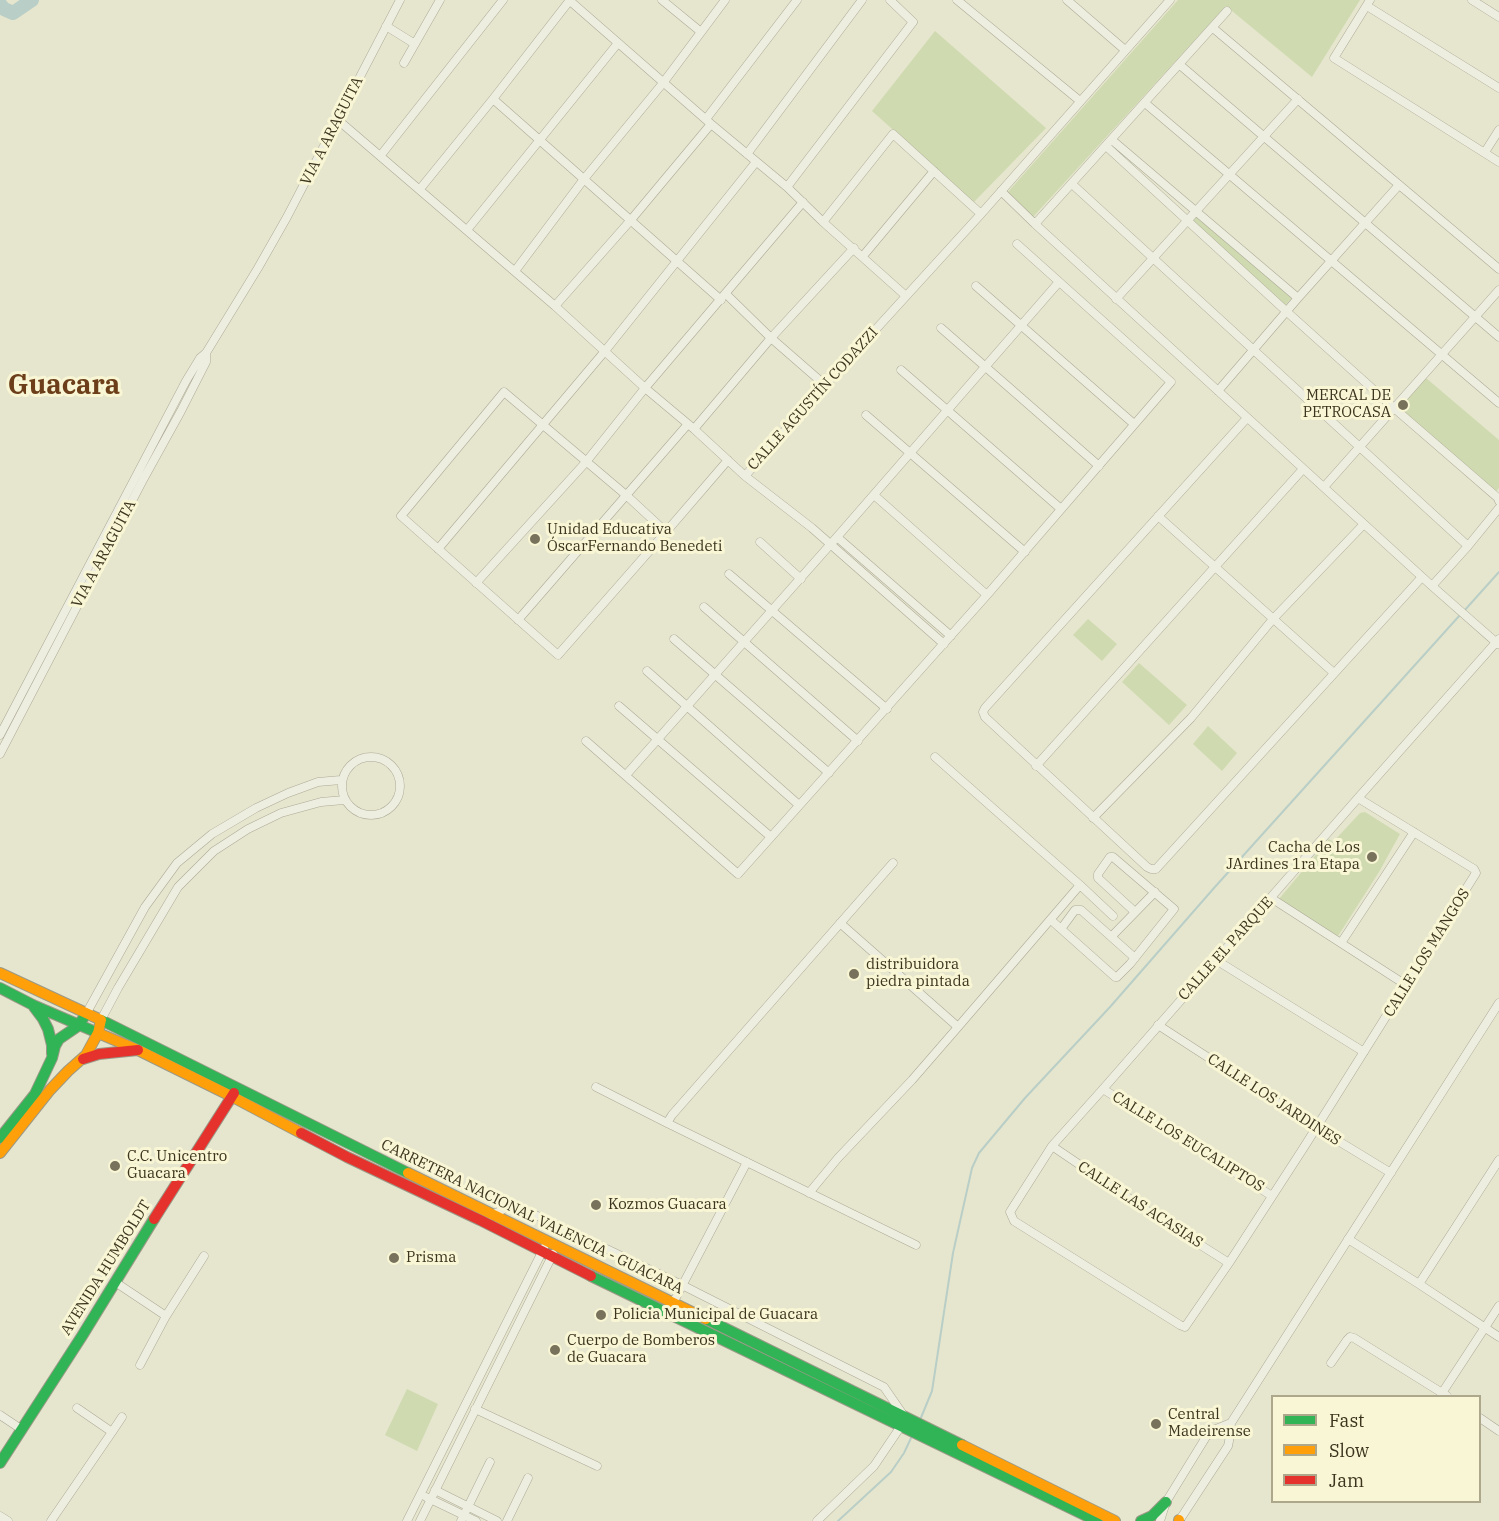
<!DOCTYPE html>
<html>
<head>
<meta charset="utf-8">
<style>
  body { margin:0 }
  #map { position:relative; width:1499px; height:1521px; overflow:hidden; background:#e6e6ce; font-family:"IBM Plex Serif",serif }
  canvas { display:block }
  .legend { position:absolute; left:1271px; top:1395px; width:210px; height:108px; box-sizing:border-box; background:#f8f6d4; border:2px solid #ada88b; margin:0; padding:8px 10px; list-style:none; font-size:18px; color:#3c341e }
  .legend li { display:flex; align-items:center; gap:12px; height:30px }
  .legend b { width:30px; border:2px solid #ada88b }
</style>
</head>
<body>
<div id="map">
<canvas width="1499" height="1521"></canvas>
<ul class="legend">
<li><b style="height:8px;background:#30b455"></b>Fast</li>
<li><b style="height:8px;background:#ff9f0a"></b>Slow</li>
<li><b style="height:8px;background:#e5322d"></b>Jam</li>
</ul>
</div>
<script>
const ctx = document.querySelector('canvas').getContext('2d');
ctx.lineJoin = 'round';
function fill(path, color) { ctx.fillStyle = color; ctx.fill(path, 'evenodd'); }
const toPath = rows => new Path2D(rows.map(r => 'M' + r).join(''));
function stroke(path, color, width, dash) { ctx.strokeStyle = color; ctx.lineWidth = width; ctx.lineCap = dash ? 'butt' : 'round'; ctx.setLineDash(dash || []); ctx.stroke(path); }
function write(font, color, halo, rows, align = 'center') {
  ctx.font = font + ' "IBM Plex Serif",serif'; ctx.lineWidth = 6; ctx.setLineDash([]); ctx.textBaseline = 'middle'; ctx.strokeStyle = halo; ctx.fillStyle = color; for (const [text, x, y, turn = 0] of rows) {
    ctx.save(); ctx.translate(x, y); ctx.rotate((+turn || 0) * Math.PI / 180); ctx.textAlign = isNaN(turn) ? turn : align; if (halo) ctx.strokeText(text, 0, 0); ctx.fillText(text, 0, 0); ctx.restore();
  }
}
const green = toPath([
  [1178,0,1360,0,1312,77,1226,6,1033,217,1007,193],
  [935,31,1046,128,974,202,872,111],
  [1197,216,1292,298,1285,305,1193,221],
  [1426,378,1499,440,1499,488,1495,493,1399,408],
  [1088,619,1117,644,1102,661,1073,635],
  [1139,663,1187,705,1169,725,1122,682],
  [1208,726,1237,753,1222,771,1193,744],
  [1365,812,1400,834,1379,872,1338,936,1281,902,1279,899,1329,839,1333,842,1360,813],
  [407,1389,438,1404,417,1451,385,1435]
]);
const stream = toPath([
  [1464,611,1499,572],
  [920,1420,932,1391,953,1253,972,1168,979,1153,1025,1098,1110,1007,1214,888,1460,615],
  [838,1521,891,1472,904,1453,912,1436]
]);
const river = toPath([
  [0,4,4,9,13,13,32,0]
]);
const street = toPath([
  [569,0,711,124,787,187,823,222,906,296],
  [662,0,701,32],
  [957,0,1080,101],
  [1067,0,1125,50],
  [1370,0,1334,58,1499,162],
  [1472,0,1499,17],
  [1367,6,1499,88],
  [386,26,415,44],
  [1213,28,1499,269],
  [404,63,440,0],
  [1180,65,1499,337],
  [493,99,721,300],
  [1145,103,1499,403],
  [706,119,797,0],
  [338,120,555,306,645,388,694,429,745,476,825,385,981,214,1170,0],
  [1112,140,1298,298],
  [1106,146,1286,311,1394,408,1498,498,1499,501],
  [1485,152,1499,130],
  [747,154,862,0],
  [381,155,503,0],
  [1072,184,1468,546],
  [787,187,913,22,890,0],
  [420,189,493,99,570,0],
  [1001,191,1035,224,1432,586,1498,644],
  [823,222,893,134,981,214],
  [1035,224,1227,11],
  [467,230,618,43],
  [863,256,934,171],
  [515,271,584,179,663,83,725,0],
  [976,286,1134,424],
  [726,294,771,338,825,385],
  [1116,299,1298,99],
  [555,306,630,221,711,124],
  [941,328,1099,466],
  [901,370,1061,509],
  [1218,391,1298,298,1399,185],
  [866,415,1025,552],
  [1247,418,985,708,983,712,985,717,1147,867,1151,869,1156,869,1422,577],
  [694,429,771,338,854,248],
  [745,476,812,528,944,644],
  [1324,487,1499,290],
  [874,495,987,595],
  [1158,516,1334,673],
  [666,532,626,495,504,392,401,516,558,655,666,532,728,460],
  [837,537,951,636],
  [760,542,801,579],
  [438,549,605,351,756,162],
  [729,574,887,709],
  [476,583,586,462,645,388,803,202],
  [1432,586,1468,546,1499,508],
  [704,607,858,741],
  [518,620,688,424],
  [674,639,829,773],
  [647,671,799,805],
  [619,706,771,837],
  [0,735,186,381,200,358,206,353,258,268,287,217,400,0],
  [586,741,738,874,987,595,1171,382,1017,244],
  [0,754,144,478,181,411,206,362,206,353],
  '342 786a29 29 0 1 1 58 0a29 29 0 1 1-58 0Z',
  [935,757,1080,885,958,1027],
  [1036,766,1303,469],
  [626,775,837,537,1059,282],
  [1358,798,1474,869,1476,873,1306,1144,1229,1263,1185,1327,1180,1325,1014,1221,1010,1212,1052,1146,1103,1089,1358,798,1499,639],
  [1093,818,1191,718,1273,619,1364,524],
  [893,863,672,1115,667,1123,916,1245],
  [1080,885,1113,916],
  [1271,898,1406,985],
  [1051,920,1115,977,1117,977,1130,964,1174,909,1113,857,1110,857,1098,874,1098,878,1135,912],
  [1061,929,1075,910,1081,910,1135,958],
  [1112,936,1155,892],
  [1341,943,1414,832],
  [1216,960,1364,1052],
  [86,1014,145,907,177,863,212,834,256,808,288,793,318,782,341,780],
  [101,1020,118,988,178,887,214,851,248,829,281,813,321,802,344,800],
  [1158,1025,1317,1128,1391,1173],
  [596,1087,667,1123],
  [1103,1089,1272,1196],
  [1052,1146,1161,1220,1229,1263],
  [809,1193,838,1158,912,1080,958,1027,840,923],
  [492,1215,508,1207,525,1210,676,1282,884,1387,904,1416,901,1426,874,1466,817,1521],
  [1348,1239,1419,1284,1499,1337],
  [115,1282,166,1316],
  [1419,1284,1499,1160],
  [671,1307,747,1162],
  [1331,1363,1347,1340,1350,1337,1354,1338,1447,1396],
  [140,1365,166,1316,204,1256],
  [1442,1393,1499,1306],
  [475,1409,597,1466],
  [0,1415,21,1429],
  [1480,1418,1499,1431],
  [112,1432,122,1417],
  [435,1490,497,1521],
  [426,1497,476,1521],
  [0,1516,8,1521],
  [51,1521,112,1432,77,1408],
  [407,1521,544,1248],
  [420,1521,553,1254],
  [461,1521,490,1462],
  [507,1521,528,1478],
  [1160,1521,1166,1502,1206,1437,1216,1429,1231,1423],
  [1179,1521,1228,1446,1230,1436,1231,1423,1499,1003]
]);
const fast = toPath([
  [0,988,33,1005,98,1033],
  [34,1007,43,1019,48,1029,52,1045,52,1054],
  [101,1020,408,1173],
  [0,1138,35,1094,52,1058,55,1046,59,1039,78,1026,86,1014],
  [591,1276,1097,1521],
  [706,1319,962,1445],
  [0,1463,82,1336,154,1219],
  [1141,1521,1152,1516,1166,1502]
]);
const slow = toPath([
  [0,973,101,1020,98,1033,86,1055,68,1071,50,1090,0,1153],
  [98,1033,138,1050,231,1096,301,1133],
  [408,1173,706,1319],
  [962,1445,1115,1521],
  [1179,1520,1179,1521]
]);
const jam = toPath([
  [83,1059,99,1054,138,1050],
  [301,1133,347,1157,480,1220,591,1276],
  [154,1219,234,1093]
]);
const markers = [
  [1403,405,6,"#78725c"],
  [535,539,6,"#78725c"],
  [1372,857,6,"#78725c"],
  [854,974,6,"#78725c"],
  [115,1166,6,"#78725c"],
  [596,1205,6,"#78725c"],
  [394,1258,6,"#78725c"],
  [601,1315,6,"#78725c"],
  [555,1350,6,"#78725c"],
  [1156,1424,6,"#78725c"]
];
const streetNames = [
  ["VIA A ARAGUITA",332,131,-63],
  ["CALLE AGUSTÍN CODAZZI",813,399,-48],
  ["VIA A ARAGUITA",104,554,-62],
  ["CALLE EL PARQUE",1226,949,-48],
  ["CALLE LOS MANGOS",1427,953,-58],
  ["CALLE LOS JARDINES",1274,1100,33],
  ["CALLE LOS EUCALIPTOS",1188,1142,32],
  ["CALLE LAS ACASIAS",1140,1205,33],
  ["CARRETERA NACIONAL VALENCIA - GUACARA",532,1217,26],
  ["AVENIDA HUMBOLDT",106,1268,-58]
];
const poiNames = [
  ["MERCAL DE",1391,396,"right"],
  ["PETROCASA",1391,413,"right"],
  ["Unidad Educativa",547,530],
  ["ÓscarFernando Benedeti",547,547],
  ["Cacha de Los",1360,848,"right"],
  ["JArdines 1ra Etapa",1360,865,"right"],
  ["distribuidora",866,965],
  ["piedra pintada",866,982],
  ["C.C. Unicentro",127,1157],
  ["Guacara",127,1174],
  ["Kozmos Guacara",608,1205],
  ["Prisma",406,1258],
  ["Policia Municipal de Guacara",613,1315],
  ["Cuerpo de Bomberos",567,1341],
  ["de Guacara",567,1358],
  ["Central",1168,1415],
  ["Madeirense",1168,1432]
];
const townNames = [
  ["Guacara",64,386]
];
fill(green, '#cfdab0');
stroke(stream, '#b9cec6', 2);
stroke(river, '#b9cec6', 14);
stroke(street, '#acaa97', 9);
stroke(fast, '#9b9987', 12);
stroke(slow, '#9b9987', 12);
stroke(jam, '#9b9987', 12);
stroke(street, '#eeeee0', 8);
stroke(fast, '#30b455', 10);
stroke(slow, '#ff9f0a', 10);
stroke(jam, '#e5322d', 10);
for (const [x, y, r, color] of markers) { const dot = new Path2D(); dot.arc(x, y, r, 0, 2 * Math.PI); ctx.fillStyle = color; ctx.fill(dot); stroke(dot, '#f8f6d4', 2); }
write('15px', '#3c341e', '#f8f6d4', streetNames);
write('15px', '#3c341e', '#f8f6d4', poiNames, 'left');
write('bold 27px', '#6c3f1a', '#f8f6d4', townNames);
</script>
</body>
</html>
